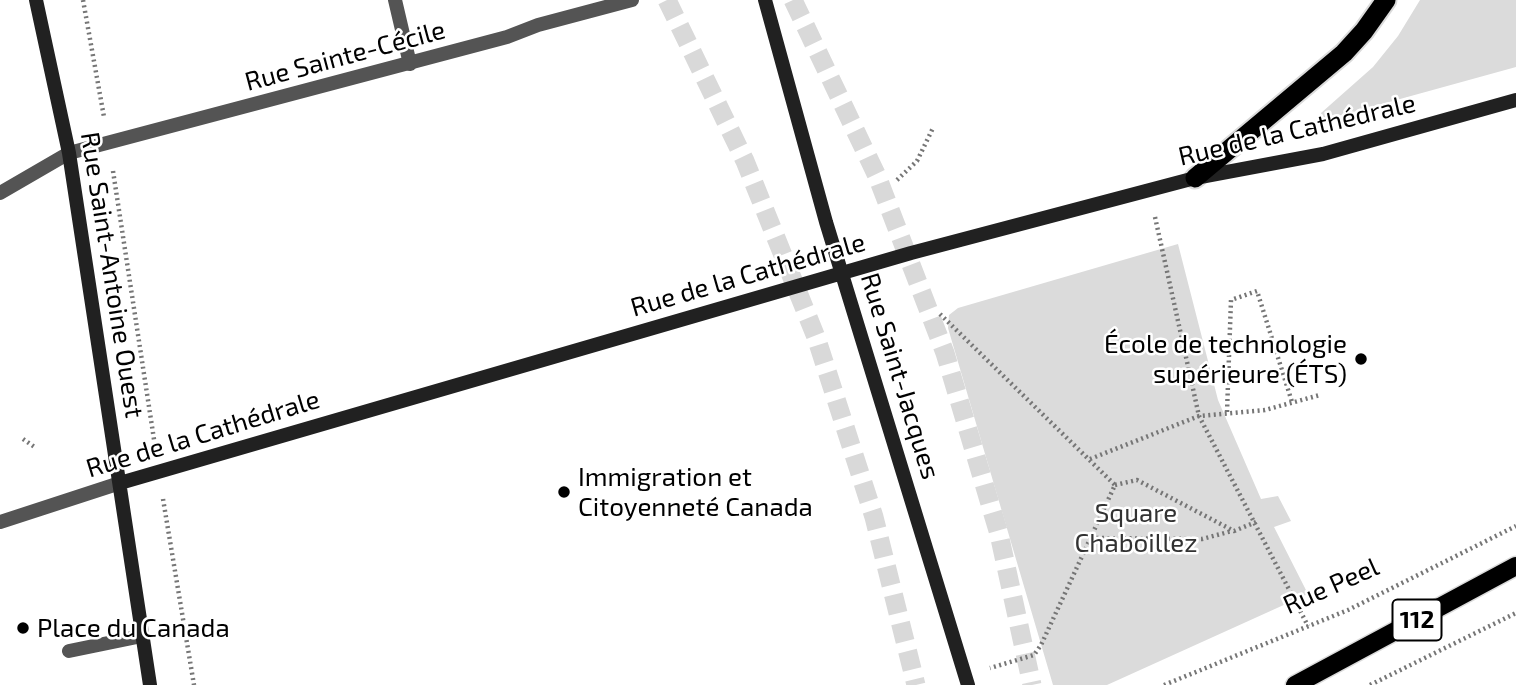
<!DOCTYPE html>
<html>
<head>
<meta charset="utf-8">
<style>
  body { margin:0 }
  canvas { display:block; background:#fff }
</style>
</head>
<body>
<canvas width="1516" height="685"></canvas>
<script>
const ctx = document.querySelector('canvas').getContext('2d');
ctx.lineJoin = 'round';
function fill(path, color) { ctx.fillStyle = color; ctx.fill(path, 'evenodd'); }
const toPath = rows => new Path2D(rows.map(r => 'M' + r).join(''));
function stroke(path, color, width, dash) { ctx.strokeStyle = color; ctx.lineWidth = width; ctx.lineCap = dash ? 'butt' : 'round'; ctx.setLineDash(dash || []); ctx.stroke(path); }
function write(font, color, halo, rows, align = 'center') {
  ctx.font = font + ' "Exo 2",sans-serif'; ctx.lineWidth = 5; ctx.setLineDash([]); ctx.textBaseline = 'middle'; ctx.strokeStyle = halo; ctx.fillStyle = color; for (const [text, x, y, turn = 0] of rows) {
    ctx.save(); ctx.translate(x, y); ctx.rotate((+turn || 0) * Math.PI / 180); ctx.textAlign = isNaN(turn) ? turn : align; if (halo) ctx.strokeText(text, 0, 0); ctx.fillText(text, 0, 0); ctx.restore();
  }
}
const green = toPath([
  [1420,0,1516,0,1516,67,1324,120,1321,113,1373,67,1398,36],
  [1178,244,1218,400,1261,499,1278,496,1291,521,1274,527,1308,594,1107,685,1053,685,948,328,949,315,958,308]
]);
const trunkTunnel = toPath([
  [667,0,745,161,816,337,874,517,916,685],
  [793,0,877,176,945,353,999,534,1032,685]
]);
const path = toPath([
  [83,0,104,117],
  [113,171,155,446],
  [897,180,917,161,933,128],
  [1155,217,1199,416,1308,626],
  [940,314,1115,485,1041,645,1034,655,990,668],
  [1227,412,1231,300,1257,291,1292,402],
  [23,439,36,448],
  [1090,459,1199,416,1265,410,1320,395],
  [1115,485,1137,480,1234,531,1256,522],
  [163,499,194,685],
  [1091,538,1202,539,1232,531],
  [1164,685,1348,610,1516,526],
  [1370,685,1516,613]
]);
const service = toPath([
  [395,0,410,64],
  [0,193,69,153],
  [69,651,142,636]
]);
const minor = toPath([
  [69,153,507,37,538,25,632,0],
  [0,522,120,483]
]);
const secondary = toPath([
  [36,0,69,153,150,685],
  [765,0,826,222,968,685],
  [120,483,911,253,1195,178,1323,154,1516,100]
]);
const primary = toPath([
  [1295,685,1516,566]
]);
const trunk = toPath([
  [1195,178,1344,53,1364,31,1386,0]
]);
const markers = [
  [1361,359,7,"#000"],
  [564,492,7,"#000"],
  [23,628,7,"#000"]
];
const shields = [
  [1417,620,49]
];
const shieldNames = [
  ["112",1417,620]
];
const streetNames = [
  ["Rue Sainte-Cécile",345,56,-15],
  ["Rue de la Cathédrale",1297,130,-13],
  ["Rue Saint-Antoine Ouest",112,275,81],
  ["Rue de la Cathédrale",748,275,-16],
  ["Rue Saint-Jacques",900,376,73],
  ["Rue de la Cathédrale",203,434,-17],
  ["Rue Peel",1331,586,-24]
];
const poiNames = [
  ["École de technologie",1347,344,"right"],
  ["supérieure (ÉTS)",1347,374,"right"],
  ["Immigration et",578,477],
  ["Citoyenneté Canada",578,507],
  ["Place du Canada",37,628]
];
const parkNames = [
  ["Square",1136,513],
  ["Chaboillez",1136,543]
];
fill(green, '#dbdbdb');
stroke(trunkTunnel, '#d9d9d9', 19, [19, 10]);
stroke(primary, '#dbdbdb', 21);
stroke(trunk, '#dbdbdb', 23);
stroke(path, '#767676', 4.5, [2, 3.5]);
stroke(service, '#545454', 14);
stroke(minor, '#545454', 14);
stroke(secondary, '#212121', 14);
stroke(primary, '#000', 18);
stroke(trunk, '#000', 19);
for (const [x, y, r, color] of markers) { const dot = new Path2D(); dot.arc(x, y, r, 0, 2 * Math.PI); ctx.fillStyle = color; ctx.fill(dot); stroke(dot, '#fff', 2.5); }
for (const [x, y, w] of shields) { const box = new Path2D(); box.roundRect(x - w / 2, y - 20.5, w, 41, 5); ctx.fillStyle = '#fff'; ctx.fill(box); stroke(box, '#000', 2); }
write('bold 24px', '#000', null, shieldNames);
write('26px', '#000', '#fff', streetNames);
write('26px', '#000', '#fff', poiNames, 'left');
write('26px', '#323232', '#fff', parkNames);
</script>
</body>
</html>
